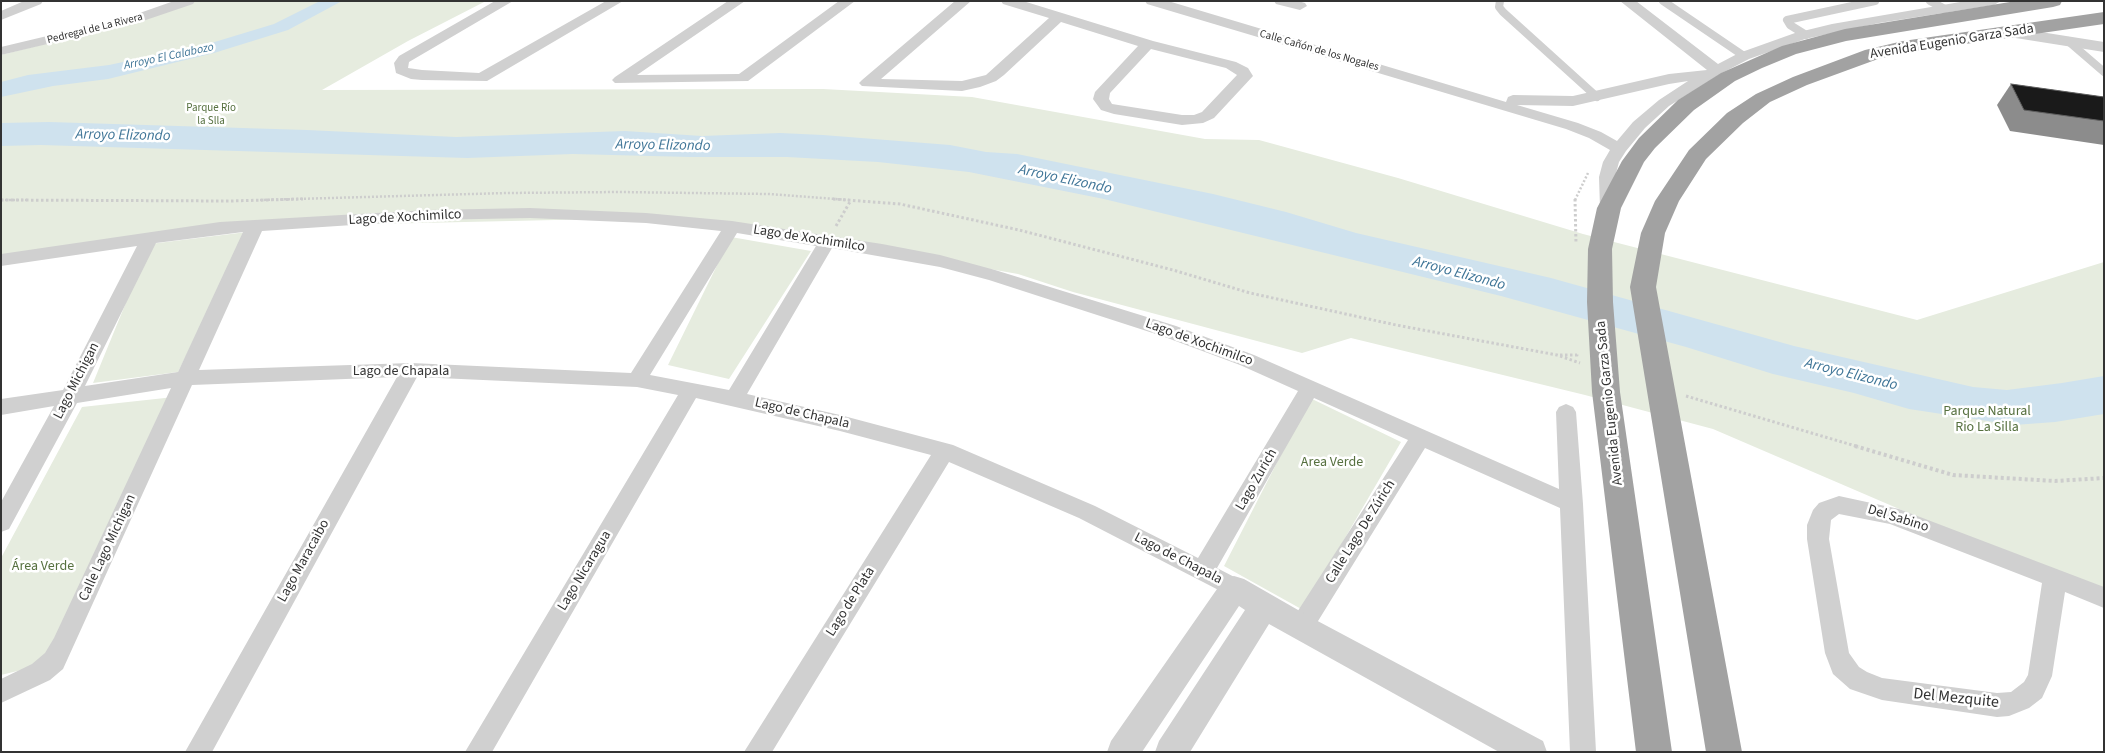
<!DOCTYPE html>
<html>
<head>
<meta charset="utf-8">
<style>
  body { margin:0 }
  #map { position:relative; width:2105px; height:753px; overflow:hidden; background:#fff; font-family:"Source Sans 3",sans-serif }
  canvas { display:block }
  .frame { position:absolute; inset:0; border:2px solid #333; pointer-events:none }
</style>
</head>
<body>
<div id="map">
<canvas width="2105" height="753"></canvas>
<div class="frame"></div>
</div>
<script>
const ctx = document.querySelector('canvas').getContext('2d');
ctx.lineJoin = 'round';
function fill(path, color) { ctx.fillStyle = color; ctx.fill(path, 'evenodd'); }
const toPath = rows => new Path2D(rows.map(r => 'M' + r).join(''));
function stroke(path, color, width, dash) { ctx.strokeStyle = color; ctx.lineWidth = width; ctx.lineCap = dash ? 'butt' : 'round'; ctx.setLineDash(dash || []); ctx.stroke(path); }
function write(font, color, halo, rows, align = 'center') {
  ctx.font = font + ' "Source Sans 3",sans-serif'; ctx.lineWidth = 5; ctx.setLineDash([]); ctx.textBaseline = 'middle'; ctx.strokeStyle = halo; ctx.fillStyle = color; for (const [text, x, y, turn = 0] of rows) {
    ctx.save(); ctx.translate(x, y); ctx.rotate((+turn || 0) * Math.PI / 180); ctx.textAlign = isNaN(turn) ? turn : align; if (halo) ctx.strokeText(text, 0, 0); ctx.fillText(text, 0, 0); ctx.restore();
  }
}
const green = toPath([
  [194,1,486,1,408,41,322,90,823,89,972,97,1205,139,1259,140,1398,178,1583,234,1917,320,2104,262,2104,597,1713,429,1585,395,1351,338,1302,353,1073,292,1018,274,882,250,646,218,284,226,1,261,1,55,155,16],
  [247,232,178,372,93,383,150,244],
  [731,237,811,251,729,379,668,365],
  [174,397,42,665,1,675,1,558,82,407],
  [1310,398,1401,442,1303,610,1224,566]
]);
const water = toPath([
  [320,1,342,1,288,30,214,53,108,79,53,86,1,97,1,82,28,75,109,65,208,44,274,24],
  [49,122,307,130,456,137,625,131,702,136,780,133,823,135,950,145,986,152,1017,154,1213,194,1286,212,1356,233,1551,278,1794,346,1973,387,2007,390,2062,383,2104,376,2104,414,2055,422,2014,425,1909,409,1854,393,1773,374,1686,347,1501,296,1104,199,969,172,878,162,787,157,690,157,573,154,467,158,41,145,1,146,1,123]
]);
const pathFar2 = toPath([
  [1,200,29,200],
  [260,200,507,193,619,192,769,194,849,200],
  [1575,200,1588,173]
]);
const pathFar1 = toPath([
  [833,199,900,204,1019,230,1173,270,1250,293,1396,325,1557,355,1580,363],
  [1575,199,1576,244],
  [1,200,229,201,303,199],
  [836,226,851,200],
  [1560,355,1577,355,1577,353],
  [1686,396,1859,447]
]);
const path = toPath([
  [1855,446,1953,475,2055,481,2104,478]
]);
const service = toPath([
  [1500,1,1499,7,1503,12,1597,97],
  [1663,1,1744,56],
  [1930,1,1945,9],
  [1806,35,1790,25,1787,20,1875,1],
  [2068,41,2104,72]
]);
const minor = toPath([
  [24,1,43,1,41,4,1,20,1,11,24,1],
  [174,1,195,1,193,4,140,22,1,55,1,47,131,16,174,1],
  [495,1,513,1,409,62,408,68,422,70,479,73,606,1,623,1,487,81,422,80,411,79,396,73,394,63,399,56,495,1],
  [728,1,745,1,637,75,739,74,839,1,855,1,748,81,615,83,612,80,615,77,728,1],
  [955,1,971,1,881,79,962,81,986,75,1049,18,1003,4,1001,1,1023,1,1153,41,1236,62,1248,68,1253,76,1214,118,1203,123,1182,125,1114,114,1101,110,1093,99,1095,92,1138,46,1061,22,1004,75,996,81,980,87,962,91,862,86,859,83,862,80,955,1],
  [1151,49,1226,68,1237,75,1202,112,1194,115,1182,115,1112,104,1109,99,1110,93,1151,49],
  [1145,1,1168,1,1506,102,1508,97,1513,95,1573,96,1669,74,1707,70,1620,1,1636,1,1718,64,1739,53,1795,33,1832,24,1966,1,2001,1,1994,5,1879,23,1805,39,1749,59,1722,73,1669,106,1645,128,1626,151,1619,162,1615,177,1618,208,1615,212,1609,213,1603,212,1600,208,1599,177,1603,162,1610,150,1589,138,1566,129,1147,4,1145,1],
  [1688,81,1659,100,1633,122,1617,141,1601,132,1578,123,1517,105,1573,106,1669,84,1688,81],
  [1274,1,1298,1,1305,3,1307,6,1300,10,1276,4,1274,1],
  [530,208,646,213,732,221,882,244,940,255,995,270,1176,326,1254,355,1559,489,1556,412,1559,407,1566,404,1573,407,1576,412,1583,504,1596,752,1570,752,1560,508,1425,448,1310,634,1301,637,1292,634,1289,627,1292,620,1408,440,1314,398,1217,568,1242,581,1246,588,1242,595,1234,598,1079,518,949,462,772,752,744,752,931,455,840,431,696,398,492,752,465,752,678,395,637,387,417,377,212,752,185,752,397,377,192,385,63,669,50,680,1,703,1,679,32,664,45,653,54,638,171,388,77,403,9,529,1,532,1,502,54,406,1,415,1,399,63,390,137,246,1,266,1,254,220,222,428,210,530,208],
  [530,218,646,223,721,231,631,373,411,363,199,370,262,231,428,220,530,218],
  [243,232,178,372,85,386,156,243,243,232],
  [737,233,816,246,729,390,650,375,737,233],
  [832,248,940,267,989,280,1162,336,1240,365,1298,391,1198,558,1095,506,953,445,840,415,747,394,832,248],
  [1839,496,1899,509,2104,587,2104,608,2065,592,2052,676,2042,698,2029,708,2009,716,1997,717,1882,700,1850,689,1833,674,1825,653,1807,539,1807,525,1813,510,1819,503,1839,496],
  [1839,514,1890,524,2042,583,2028,675,2024,682,2011,692,1997,693,1882,678,1867,672,1859,667,1849,653,1829,539,1831,520,1839,514]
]);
const tertiary = toPath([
  [2009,27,2104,42,2104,52,2003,36,2000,32,2003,28,2009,27],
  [1234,576,1244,579,1312,618,1543,741,1547,752,1499,752,1269,624,1190,752,1155,752,1159,741,1245,610,1239,606,1142,752,1107,752,1111,741,1224,579,1234,576]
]);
const trunk = toPath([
  [2016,1,2062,1,2060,5,2053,7,1846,41,1796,54,1762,68,1735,81,1694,110,1655,148,1644,162,1621,208,1612,249,1613,302,1620,392,1672,752,1636,752,1592,392,1587,302,1588,249,1597,208,1622,161,1639,138,1678,100,1721,73,1782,46,1845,29,2016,1],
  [2104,12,2104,24,1903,53,1878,59,1807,85,1770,102,1743,123,1706,159,1679,201,1665,233,1656,287,1742,752,1706,752,1630,287,1641,233,1655,201,1689,150,1727,113,1756,94,1793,77,1865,50,1903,41,2104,12]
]);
const wall = toPath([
  [2011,84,2104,97,2104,145,2010,131,1997,105]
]);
const building = toPath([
  [2011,84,2104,97,2104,121,2024,110,2011,84]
]);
const farStreetnames = [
  ["Pedregal de La Rivera",95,29,-14],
  ["Calle Cañón de los Nogales",1319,51,16]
];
const farParknames = [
  ["Parque Río",211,109],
  ["la Slla",211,122]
];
const farWaternames = [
  ["Arroyo El Calabozo",169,57,-12]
];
const streetNames = [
  ["Avenida Eugenio Garza Sada",1952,42,-9],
  ["Lago de Xochimilco",405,218,-3],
  ["Lago de Xochimilco",809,239,9],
  ["Lago de Xochimilco",1199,343,20],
  ["Lago de Chapala",401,372],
  ["Lago Michigan",77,381,-63],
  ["Avenida Eugenio Garza Sada",1610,403,-96],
  ["Lago de Chapala",802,414,13],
  ["Lago Zurich",1257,480,-60],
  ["Del Sabino",1898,519,17],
  ["Calle Lago De Zúrich",1361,532,-58],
  ["Calle Lago Michigan",108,548,-65],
  ["Lago de Chapala",1178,559,27],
  ["Lago Maracaibo",304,561,-61],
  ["Lago Nicaragua",585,571,-59],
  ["Lago de Plata",851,602,-58]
];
const parkNames = [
  ["Parque Natural",1987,412],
  ["Rio La Silla",1987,428],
  ["Area Verde",1332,463],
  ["Área Verde",43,567]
];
const waterNames = [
  ["Arroyo Elizondo",123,136,1],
  ["Arroyo Elizondo",663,146,1],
  ["Arroyo Elizondo",1065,180,12],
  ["Arroyo Elizondo",1459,274,15],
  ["Arroyo Elizondo",1851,375,14]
];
const nearStreetnames = [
  ["Del Mezquite",1956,699,6]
];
fill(green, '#e6ecdf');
fill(water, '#cfe2ee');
stroke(pathFar2, '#cdcdcd', 2.5, [2, 2]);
stroke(pathFar1, '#cdcdcd', 3, [2.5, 2.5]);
stroke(path, '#cdcdcd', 4, [3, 3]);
stroke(service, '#d0d0d0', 8);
fill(minor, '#d0d0d0');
fill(tertiary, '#d0d0d0');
fill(trunk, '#a2a2a2');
fill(wall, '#8c8c8c');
fill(building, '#1a1a1a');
stroke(building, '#5f5f5f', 1);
write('11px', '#333', '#fff', farStreetnames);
write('11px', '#56703f', '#fff', farParknames);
write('italic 12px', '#3f7597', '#fff', farWaternames);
write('14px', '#333', '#fff', streetNames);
write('14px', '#56703f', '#fff', parkNames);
write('italic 15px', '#3f7597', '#fff', waterNames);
write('16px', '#333', '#fff', nearStreetnames);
</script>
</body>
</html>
